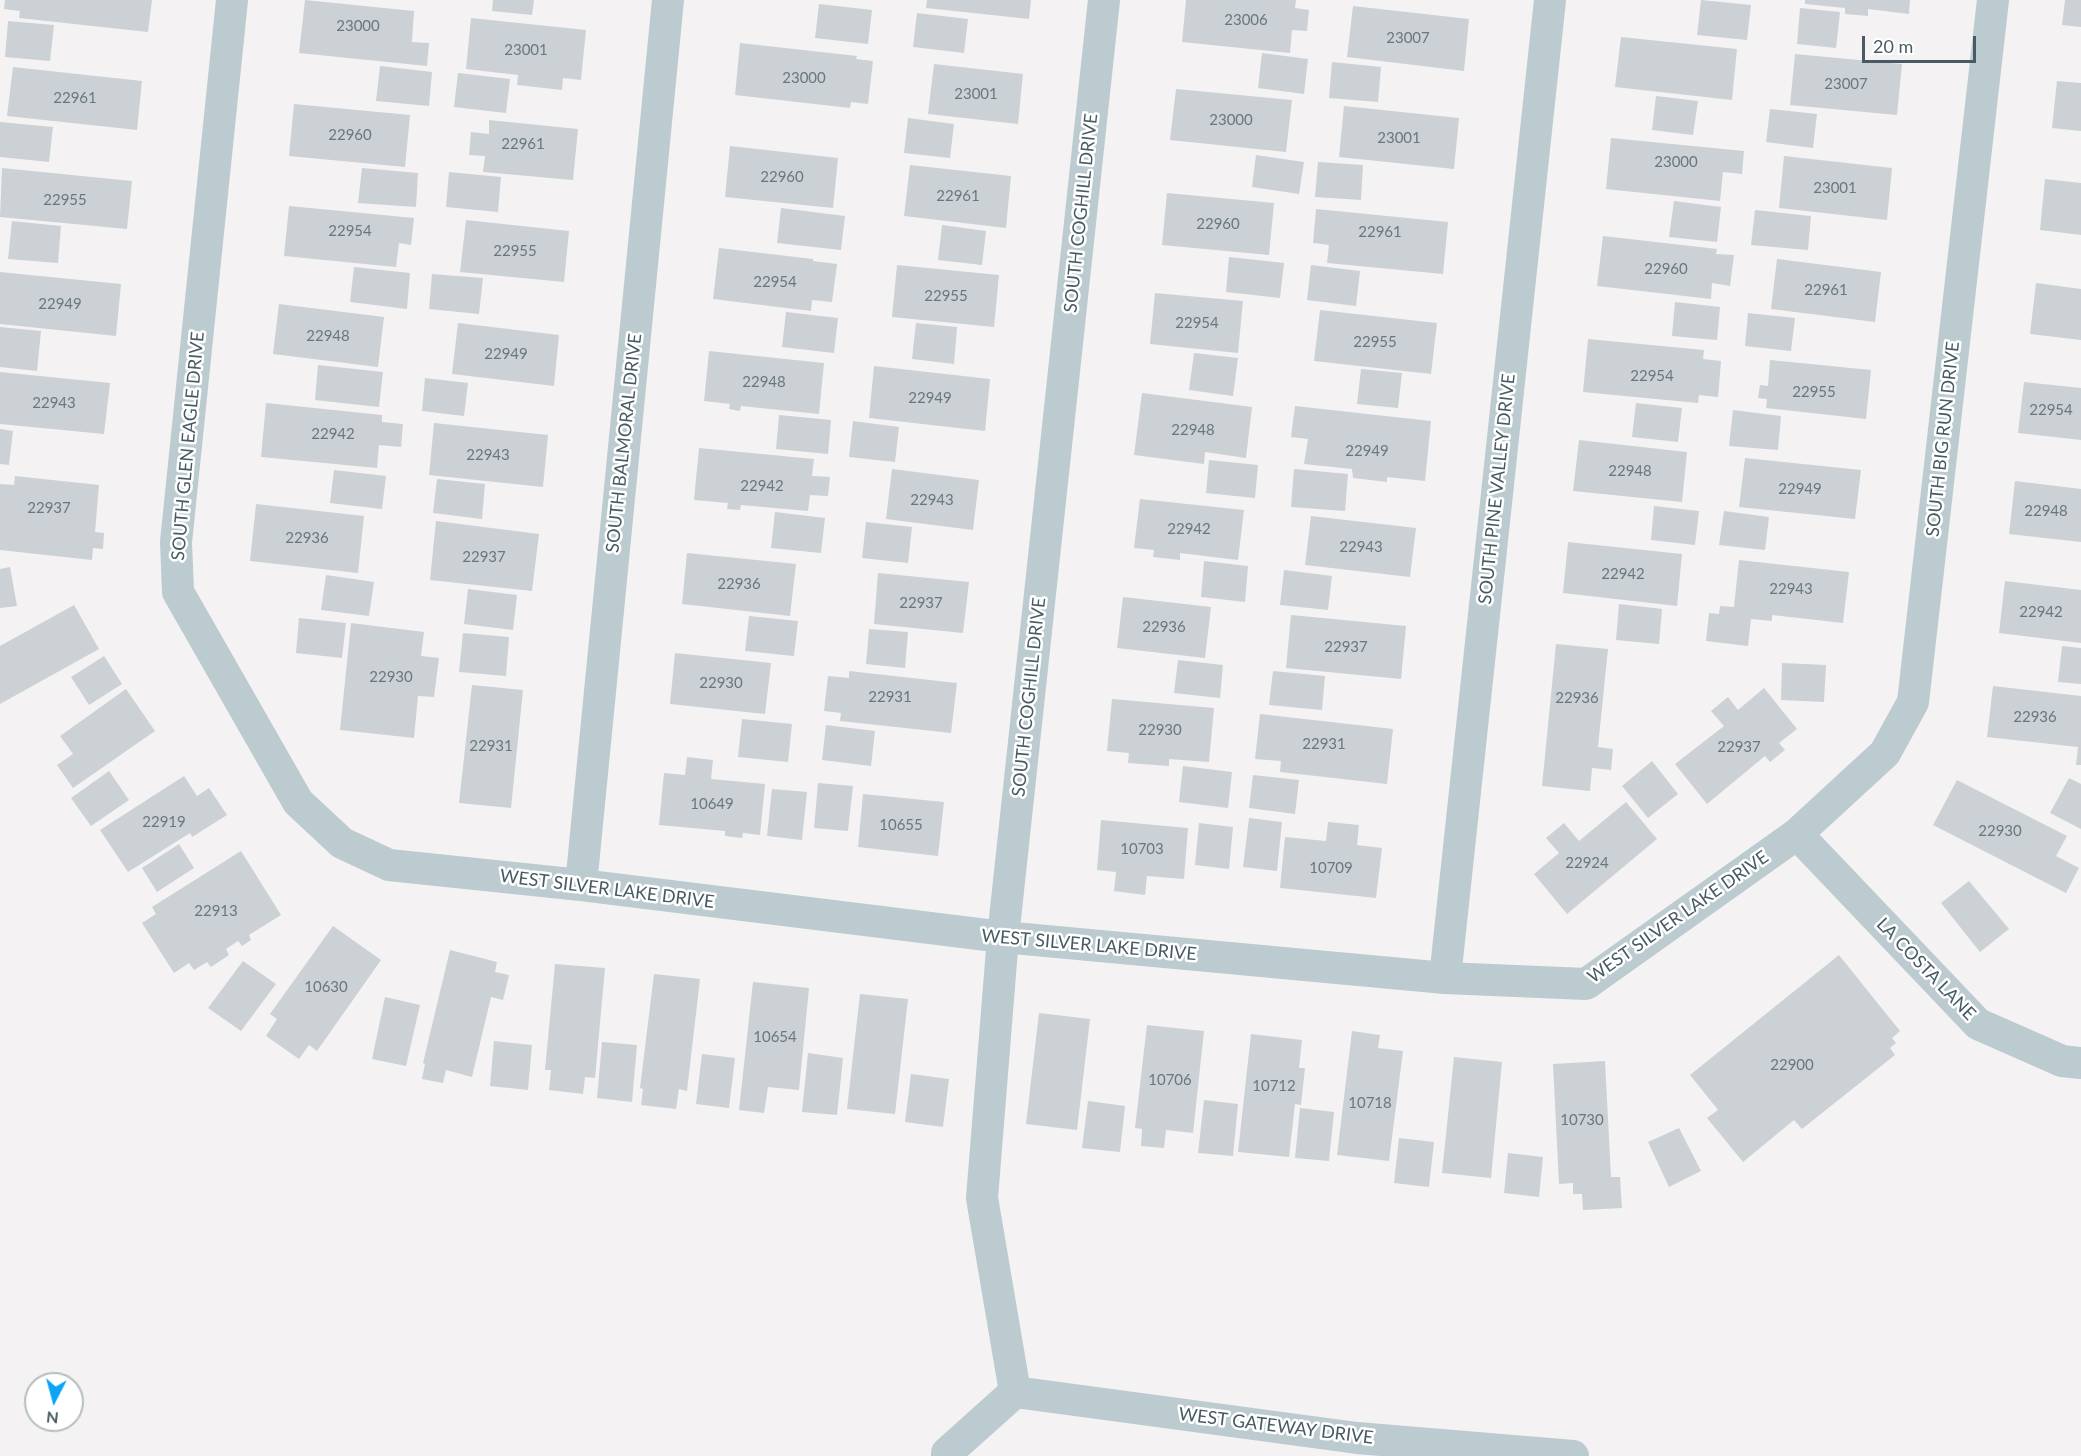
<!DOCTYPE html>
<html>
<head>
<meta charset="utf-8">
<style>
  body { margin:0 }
  #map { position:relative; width:2081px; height:1456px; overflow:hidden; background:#f5f2f3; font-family:Lato,sans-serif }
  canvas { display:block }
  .north { position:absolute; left:24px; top:1372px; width:60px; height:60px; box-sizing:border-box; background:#fff; border:2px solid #b6bdc0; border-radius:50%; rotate:186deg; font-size:16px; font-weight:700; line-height:24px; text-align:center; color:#485b62 }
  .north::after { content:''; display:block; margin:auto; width:21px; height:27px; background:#0da4f3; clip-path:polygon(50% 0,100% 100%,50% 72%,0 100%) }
  .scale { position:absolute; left:1862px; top:36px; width:114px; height:27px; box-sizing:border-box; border:3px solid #485b62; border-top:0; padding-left:8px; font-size:18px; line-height:21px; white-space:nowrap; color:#485b62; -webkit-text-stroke:4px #fff; paint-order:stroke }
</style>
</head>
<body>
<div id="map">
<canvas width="2081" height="1456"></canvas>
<div class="north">N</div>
<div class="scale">20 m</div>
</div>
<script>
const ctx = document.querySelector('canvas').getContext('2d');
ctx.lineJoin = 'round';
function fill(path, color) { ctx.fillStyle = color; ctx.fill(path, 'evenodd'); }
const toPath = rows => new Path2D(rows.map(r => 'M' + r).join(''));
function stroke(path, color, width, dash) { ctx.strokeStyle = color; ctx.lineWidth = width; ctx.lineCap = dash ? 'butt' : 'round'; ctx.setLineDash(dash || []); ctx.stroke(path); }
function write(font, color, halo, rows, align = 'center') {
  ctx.font = font + ' Lato,sans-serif'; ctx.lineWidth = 5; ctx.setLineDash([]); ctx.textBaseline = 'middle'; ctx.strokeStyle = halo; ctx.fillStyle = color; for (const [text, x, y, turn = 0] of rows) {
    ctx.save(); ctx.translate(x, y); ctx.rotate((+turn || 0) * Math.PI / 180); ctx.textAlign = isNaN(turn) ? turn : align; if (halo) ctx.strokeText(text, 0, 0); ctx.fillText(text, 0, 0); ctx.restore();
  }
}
const building = toPath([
  [5,0,152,0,148,32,19,18,20,11,4,9],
  [305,0,414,11,412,42,429,43,427,66,299,53],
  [493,0,534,0,532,15,492,11],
  [927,0,1031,0,1029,19,926,8],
  [1186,0,1296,0,1295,8,1309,10,1307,31,1292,30,1290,53,1182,42],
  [1701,0,1751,5,1747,40,1697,35],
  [1805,0,1910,0,1909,14,1868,9,1868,16,1845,14,1845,8,1805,4],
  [2065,0,2081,0,2081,27,2062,25],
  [819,4,872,10,868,44,815,38],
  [1353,6,1469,19,1464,71,1347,57],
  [1800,8,1840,12,1836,48,1797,44],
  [917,13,968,19,964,53,913,47],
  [471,18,586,30,581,80,563,78,562,90,517,85,518,75,466,69],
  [8,21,54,25,50,61,5,57],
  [1621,37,1737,49,1732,100,1615,87],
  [740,43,857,56,856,59,873,61,868,104,851,102,850,108,735,95],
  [1262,53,1308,59,1304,94,1258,88],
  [1795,54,1902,64,1897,115,1790,105],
  [1332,62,1381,67,1378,102,1329,98],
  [934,64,1023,74,1018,124,928,114],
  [380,66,432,72,429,106,376,101],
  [13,67,142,81,137,130,7,116],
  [458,73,510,79,506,113,454,107],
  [2057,81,2081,83,2081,131,2052,128],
  [1176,89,1292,100,1286,152,1170,140],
  [1656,96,1698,101,1693,135,1652,130],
  [294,104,410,115,405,167,289,156],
  [1344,106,1459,118,1454,169,1339,157],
  [1770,109,1817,114,1813,148,1766,142],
  [908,118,954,124,950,158,904,153],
  [489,120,578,129,573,180,483,172,485,156,469,155,471,132,489,134],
  [0,122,53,127,49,162,0,157],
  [1611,138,1744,151,1742,174,1723,172,1720,201,1606,189],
  [730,146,838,158,833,208,725,197],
  [1256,155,1304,162,1299,194,1252,187],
  [1784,156,1892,168,1887,220,1779,208],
  [1318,162,1363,165,1361,200,1315,197],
  [910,165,1011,176,1006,228,904,216],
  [2,168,132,181,127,229,0,217],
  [362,168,418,173,416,207,358,203],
  [449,172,501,177,498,212,446,207],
  [2045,179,2081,183,2081,235,2040,230],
  [1167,193,1274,203,1269,255,1162,245],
  [1674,201,1721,207,1717,242,1669,237],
  [289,206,414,218,411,245,399,243,396,267,284,256],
  [781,208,845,216,841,250,777,243],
  [1316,209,1448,222,1443,274,1327,263,1329,245,1313,243],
  [1755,210,1811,216,1808,250,1751,245],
  [466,220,569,231,564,282,460,272],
  [12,221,61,226,58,263,8,259],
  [942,225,986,231,982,265,938,260],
  [1603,236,1717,249,1716,254,1734,255,1730,286,1712,283,1711,299,1597,286],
  [719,248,813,259,813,261,837,264,832,302,812,300,811,311,713,299],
  [1229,257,1284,263,1280,298,1226,292],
  [1777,259,1881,272,1875,322,1771,309],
  [897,265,999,275,994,327,892,317],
  [1311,265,1360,271,1356,306,1307,300],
  [354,267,410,273,407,309,350,302],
  [0,272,121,284,116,336,0,324],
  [432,274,483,278,479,314,429,309],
  [2036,283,2081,289,2081,340,2030,334],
  [1155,293,1243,301,1238,353,1150,344],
  [1675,302,1720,307,1717,340,1672,336],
  [279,304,384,317,378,367,273,354],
  [1320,310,1437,323,1431,374,1314,361],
  [786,312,838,318,834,353,782,347],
  [1748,313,1795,318,1791,351,1745,346],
  [458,323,559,335,554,386,452,374],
  [916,323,957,327,954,364,912,359],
  [0,327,41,331,37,371,0,367],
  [1588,339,1704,350,1703,359,1721,361,1718,397,1699,395,1698,403,1583,392],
  [709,351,824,363,819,414,741,406,740,411,729,409,730,404,704,401],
  [1194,353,1238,358,1233,396,1189,390],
  [1770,360,1871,370,1866,419,1766,408,1767,399,1758,398,1760,385,1768,386],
  [318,365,383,372,379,407,315,400],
  [874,366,990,379,985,431,869,418],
  [1361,369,1402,373,1398,408,1357,404],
  [0,372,110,383,104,434,0,424],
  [425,378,468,383,464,416,422,411],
  [2024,382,2081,388,2081,440,2018,433],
  [1142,393,1252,407,1246,458,1205,452,1204,464,1134,455],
  [266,403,382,415,382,422,403,424,401,447,379,445,377,468,261,457],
  [1636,403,1682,408,1678,442,1632,437],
  [1295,406,1431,421,1425,481,1387,477,1387,482,1353,478,1352,469,1304,464,1308,439,1291,437],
  [1733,410,1781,416,1778,450,1729,446],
  [779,415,831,420,828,454,776,449],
  [853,421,899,427,895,462,849,457],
  [434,423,548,435,543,487,429,475],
  [0,429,13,431,9,465,0,464],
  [1579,440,1687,452,1682,502,1573,491],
  [699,448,814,459,812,476,830,477,828,496,810,495,808,511,741,505,740,510,727,509,728,503,694,500],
  [1745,458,1861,470,1855,519,1739,507],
  [1209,460,1258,465,1255,498,1206,493],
  [892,469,979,480,973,530,886,519],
  [1294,469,1348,474,1345,511,1291,507],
  [334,470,386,476,382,509,330,503],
  [15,476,99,485,95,532,104,533,103,549,93,548,92,560,0,550,0,484,14,485],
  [437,479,485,484,482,519,433,513],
  [2015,481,2081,489,2081,542,2009,534],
  [1140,499,1244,510,1238,560,1180,553,1180,560,1153,557,1154,550,1134,548],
  [256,504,364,516,358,573,250,561],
  [1654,506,1699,511,1695,545,1651,540],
  [1724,511,1769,517,1765,550,1719,545],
  [775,512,825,518,821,553,771,548],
  [1311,516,1416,528,1410,577,1305,565],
  [436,521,539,534,532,591,430,580],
  [866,522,912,527,908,563,862,558],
  [1568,542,1682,554,1677,606,1563,593],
  [687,553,796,564,790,616,682,604],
  [1739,560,1849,572,1843,623,1772,615,1772,621,1751,619,1748,646,1706,641,1709,613,1719,614,1720,606,1734,607],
  [1204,561,1248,566,1245,602,1201,597],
  [10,567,17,606,0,608,0,569],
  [1284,570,1332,576,1328,610,1280,605],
  [878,573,969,582,963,633,874,624],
  [326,575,374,582,369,616,321,610],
  [2005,581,2081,590,2081,643,1999,633],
  [468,589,517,595,513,630,464,624],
  [1123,597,1211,607,1205,658,1117,648],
  [1619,604,1662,609,1659,644,1616,640],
  [74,605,99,649,0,704,0,646],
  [1291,615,1406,626,1401,679,1286,668],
  [749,616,798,621,794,656,745,651],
  [299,618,346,623,342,658,296,653],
  [351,623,424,632,421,656,439,658,434,697,418,696,414,738,340,730],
  [869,629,908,632,905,668,866,664],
  [463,633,509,637,506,676,459,672],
  [1556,644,1608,649,1598,747,1613,749,1611,770,1592,768,1590,791,1542,786],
  [2062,646,2081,648,2081,684,2058,682],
  [675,653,771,663,765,714,670,704],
  [104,656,122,684,89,705,71,677],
  [1178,660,1223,665,1220,698,1174,693],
  [1782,663,1826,665,1824,702,1781,700],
  [849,671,957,683,951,733,840,721,841,713,824,711,828,676,849,678],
  [1273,671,1325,676,1322,710,1269,705],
  [472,685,523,690,511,808,459,803],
  [1993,686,2081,696,2081,765,2076,765,2078,747,1987,737],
  [1764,688,1797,729,1779,743,1785,750,1770,762,1765,756,1707,804,1675,764,1724,726,1711,711,1728,697,1738,710],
  [126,689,155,731,73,788,57,765,73,754,60,736],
  [1112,699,1214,708,1209,762,1169,759,1169,766,1128,763,1129,753,1107,751],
  [1260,714,1393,729,1387,784,1280,772,1281,761,1255,759],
  [742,719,792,724,788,762,738,757],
  [826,725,875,731,871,766,822,760],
  [687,757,713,760,711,779,765,784,760,835,743,833,742,838,725,836,725,831,659,825,664,773,685,775],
  [1652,761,1678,794,1648,818,1622,786],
  [1183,766,1232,772,1228,808,1179,802],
  [109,771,129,800,91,826,71,798],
  [1253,775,1299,780,1295,814,1249,808],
  [184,776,197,796,209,788,227,815,192,837,190,833,128,872,100,830],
  [2069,778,2081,784,2081,829,2050,813],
  [1957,780,2067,836,2056,856,2079,868,2066,893,1933,825],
  [818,783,853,786,848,831,814,828],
  [772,789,807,792,802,840,767,836],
  [863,794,944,802,938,856,858,847],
  [1626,802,1657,839,1567,914,1534,874,1559,853,1546,838,1564,823,1579,841],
  [1249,818,1282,822,1277,871,1243,867],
  [1101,820,1188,828,1184,879,1147,876,1145,895,1114,891,1116,872,1097,870],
  [1328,822,1359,825,1357,845,1382,848,1376,898,1280,888,1285,837,1326,841],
  [1199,823,1233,827,1229,869,1195,865],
  [179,844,194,868,157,892,142,868],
  [241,851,281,915,249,935,251,940,242,946,238,941,226,949,229,955,211,967,207,962,194,970,189,963,174,973,142,923,156,914,152,907],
  [1969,881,2009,929,1980,952,1941,903],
  [333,926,381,960,317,1051,309,1045,299,1059,266,1036,277,1019,270,1014],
  [450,950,497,962,495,972,509,975,503,1000,491,997,472,1077,446,1070,443,1083,422,1079,425,1064,423,1063],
  [1839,955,1900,1031,1892,1038,1896,1043,1890,1048,1895,1055,1802,1129,1794,1120,1743,1162,1707,1118,1718,1110,1690,1075],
  [243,961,276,984,241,1031,208,1008],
  [555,964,605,968,595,1078,585,1077,583,1094,549,1090,551,1070,545,1070],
  [654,974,700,979,687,1091,679,1089,676,1109,641,1105,643,1089,640,1088],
  [753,982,809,988,799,1090,768,1087,764,1113,739,1110],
  [860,994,908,999,895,1114,847,1109],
  [385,997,420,1005,406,1066,372,1059],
  [1039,1013,1090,1019,1077,1130,1026,1124],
  [1147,1025,1204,1031,1193,1133,1166,1130,1164,1148,1141,1146,1142,1129,1135,1128],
  [1352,1031,1380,1035,1378,1048,1403,1051,1389,1161,1337,1155],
  [1251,1034,1302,1040,1299,1068,1305,1068,1301,1105,1295,1104,1289,1157,1238,1152],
  [494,1041,532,1045,528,1090,490,1086],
  [602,1042,637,1045,632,1102,597,1098],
  [808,1053,843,1058,837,1115,802,1112],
  [702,1054,735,1058,729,1108,696,1104],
  [1454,1057,1502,1062,1491,1178,1442,1173],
  [1605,1061,1611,1177,1620,1177,1622,1208,1583,1210,1582,1194,1573,1194,1573,1183,1559,1184,1553,1064],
  [911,1074,949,1079,943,1127,905,1122],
  [1204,1100,1238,1104,1233,1156,1198,1153],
  [1088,1101,1125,1106,1120,1152,1082,1148],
  [1300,1108,1334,1112,1329,1161,1295,1158],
  [1679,1128,1701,1171,1669,1187,1648,1142],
  [1399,1138,1434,1142,1429,1187,1394,1183],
  [1508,1153,1543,1157,1539,1197,1504,1193]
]);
const street = toPath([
  [232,0,176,542,178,592,298,802,342,843,389,865,581,885,1003,937,1445,978,1586,984,1797,834,1885,753,1913,702,1993,0],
  [1797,834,1978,1024,2062,1061,2081,1063],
  [581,885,668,0],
  [1445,978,1550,0],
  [1015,1392,982,1198,1003,937,1104,0],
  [1015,1392,1357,1438,1573,1456],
  [947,1456,947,1453,1015,1392]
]);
const numberNames = [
  ["23006",1246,20],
  ["23000",358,26],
  ["23007",1408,38],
  ["23001",526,50],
  ["23000",804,78],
  ["23007",1846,84],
  ["23001",976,94],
  ["22961",75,98],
  ["23000",1231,120],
  ["22960",350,135],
  ["23001",1399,138],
  ["22961",523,144],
  ["23000",1676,162],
  ["22960",782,177],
  ["23001",1835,188],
  ["22961",958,196],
  ["22955",65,200],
  ["22960",1218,224],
  ["22954",350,231],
  ["22961",1380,232],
  ["22955",515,251],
  ["22960",1666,269],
  ["22954",775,282],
  ["22961",1826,290],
  ["22955",946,296],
  ["22949",60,304],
  ["22954",1197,323],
  ["22948",328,336],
  ["22955",1375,342],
  ["22949",506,354],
  ["22954",1652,376],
  ["22948",764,382],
  ["22955",1814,392],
  ["22949",930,398],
  ["22943",54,403],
  ["22954",2051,410],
  ["22948",1193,430],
  ["22942",333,434],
  ["22949",1367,451],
  ["22943",488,455],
  ["22948",1630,471],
  ["22942",762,486],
  ["22949",1800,489],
  ["22943",932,500],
  ["22937",49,508],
  ["22948",2046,511],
  ["22942",1189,529],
  ["22936",307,538],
  ["22943",1361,547],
  ["22937",484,557],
  ["22942",1623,574],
  ["22936",739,584],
  ["22943",1791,589],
  ["22937",921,603],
  ["22942",2041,612],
  ["22936",1164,627],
  ["22937",1346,647],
  ["22930",391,677],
  ["22930",721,683],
  ["22931",890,697],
  ["22936",1577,698],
  ["22936",2035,717],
  ["22930",1160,730],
  ["22931",1324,744],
  ["22931",491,746],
  ["22937",1739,747],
  ["10649",712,804],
  ["22919",164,822],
  ["10655",901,825],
  ["22930",2000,831],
  ["10703",1142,849],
  ["22924",1587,863],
  ["10709",1331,868],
  ["22913",216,911],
  ["10630",326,987],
  ["10654",775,1037],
  ["22900",1792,1065],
  ["10706",1170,1080],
  ["10712",1274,1086],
  ["10718",1370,1103],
  ["10730",1582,1120]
];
const streetNames = [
  ["SOUTH COGHILL DRIVE",1081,213,-84],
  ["SOUTH BIG RUN DRIVE",1943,439,-84],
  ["SOUTH BALMORAL DRIVE",624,443,-84],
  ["SOUTH GLEN EAGLE DRIVE",188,446,-85],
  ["SOUTH PINE VALLEY DRIVE",1497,489,-84],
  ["SOUTH COGHILL DRIVE",1029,697,-84],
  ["WEST SILVER LAKE DRIVE",607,889,7],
  ["WEST SILVER LAKE DRIVE",1678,917,-35],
  ["WEST SILVER LAKE DRIVE",1089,945,5],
  ["LA COSTA LANE",1926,969,46],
  ["WEST GATEWAY DRIVE",1276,1426,7]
];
fill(building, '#ccd1d5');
stroke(street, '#bccbcf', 32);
write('15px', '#69787f', null, numberNames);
write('18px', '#485b62', '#fff', streetNames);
</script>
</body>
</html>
